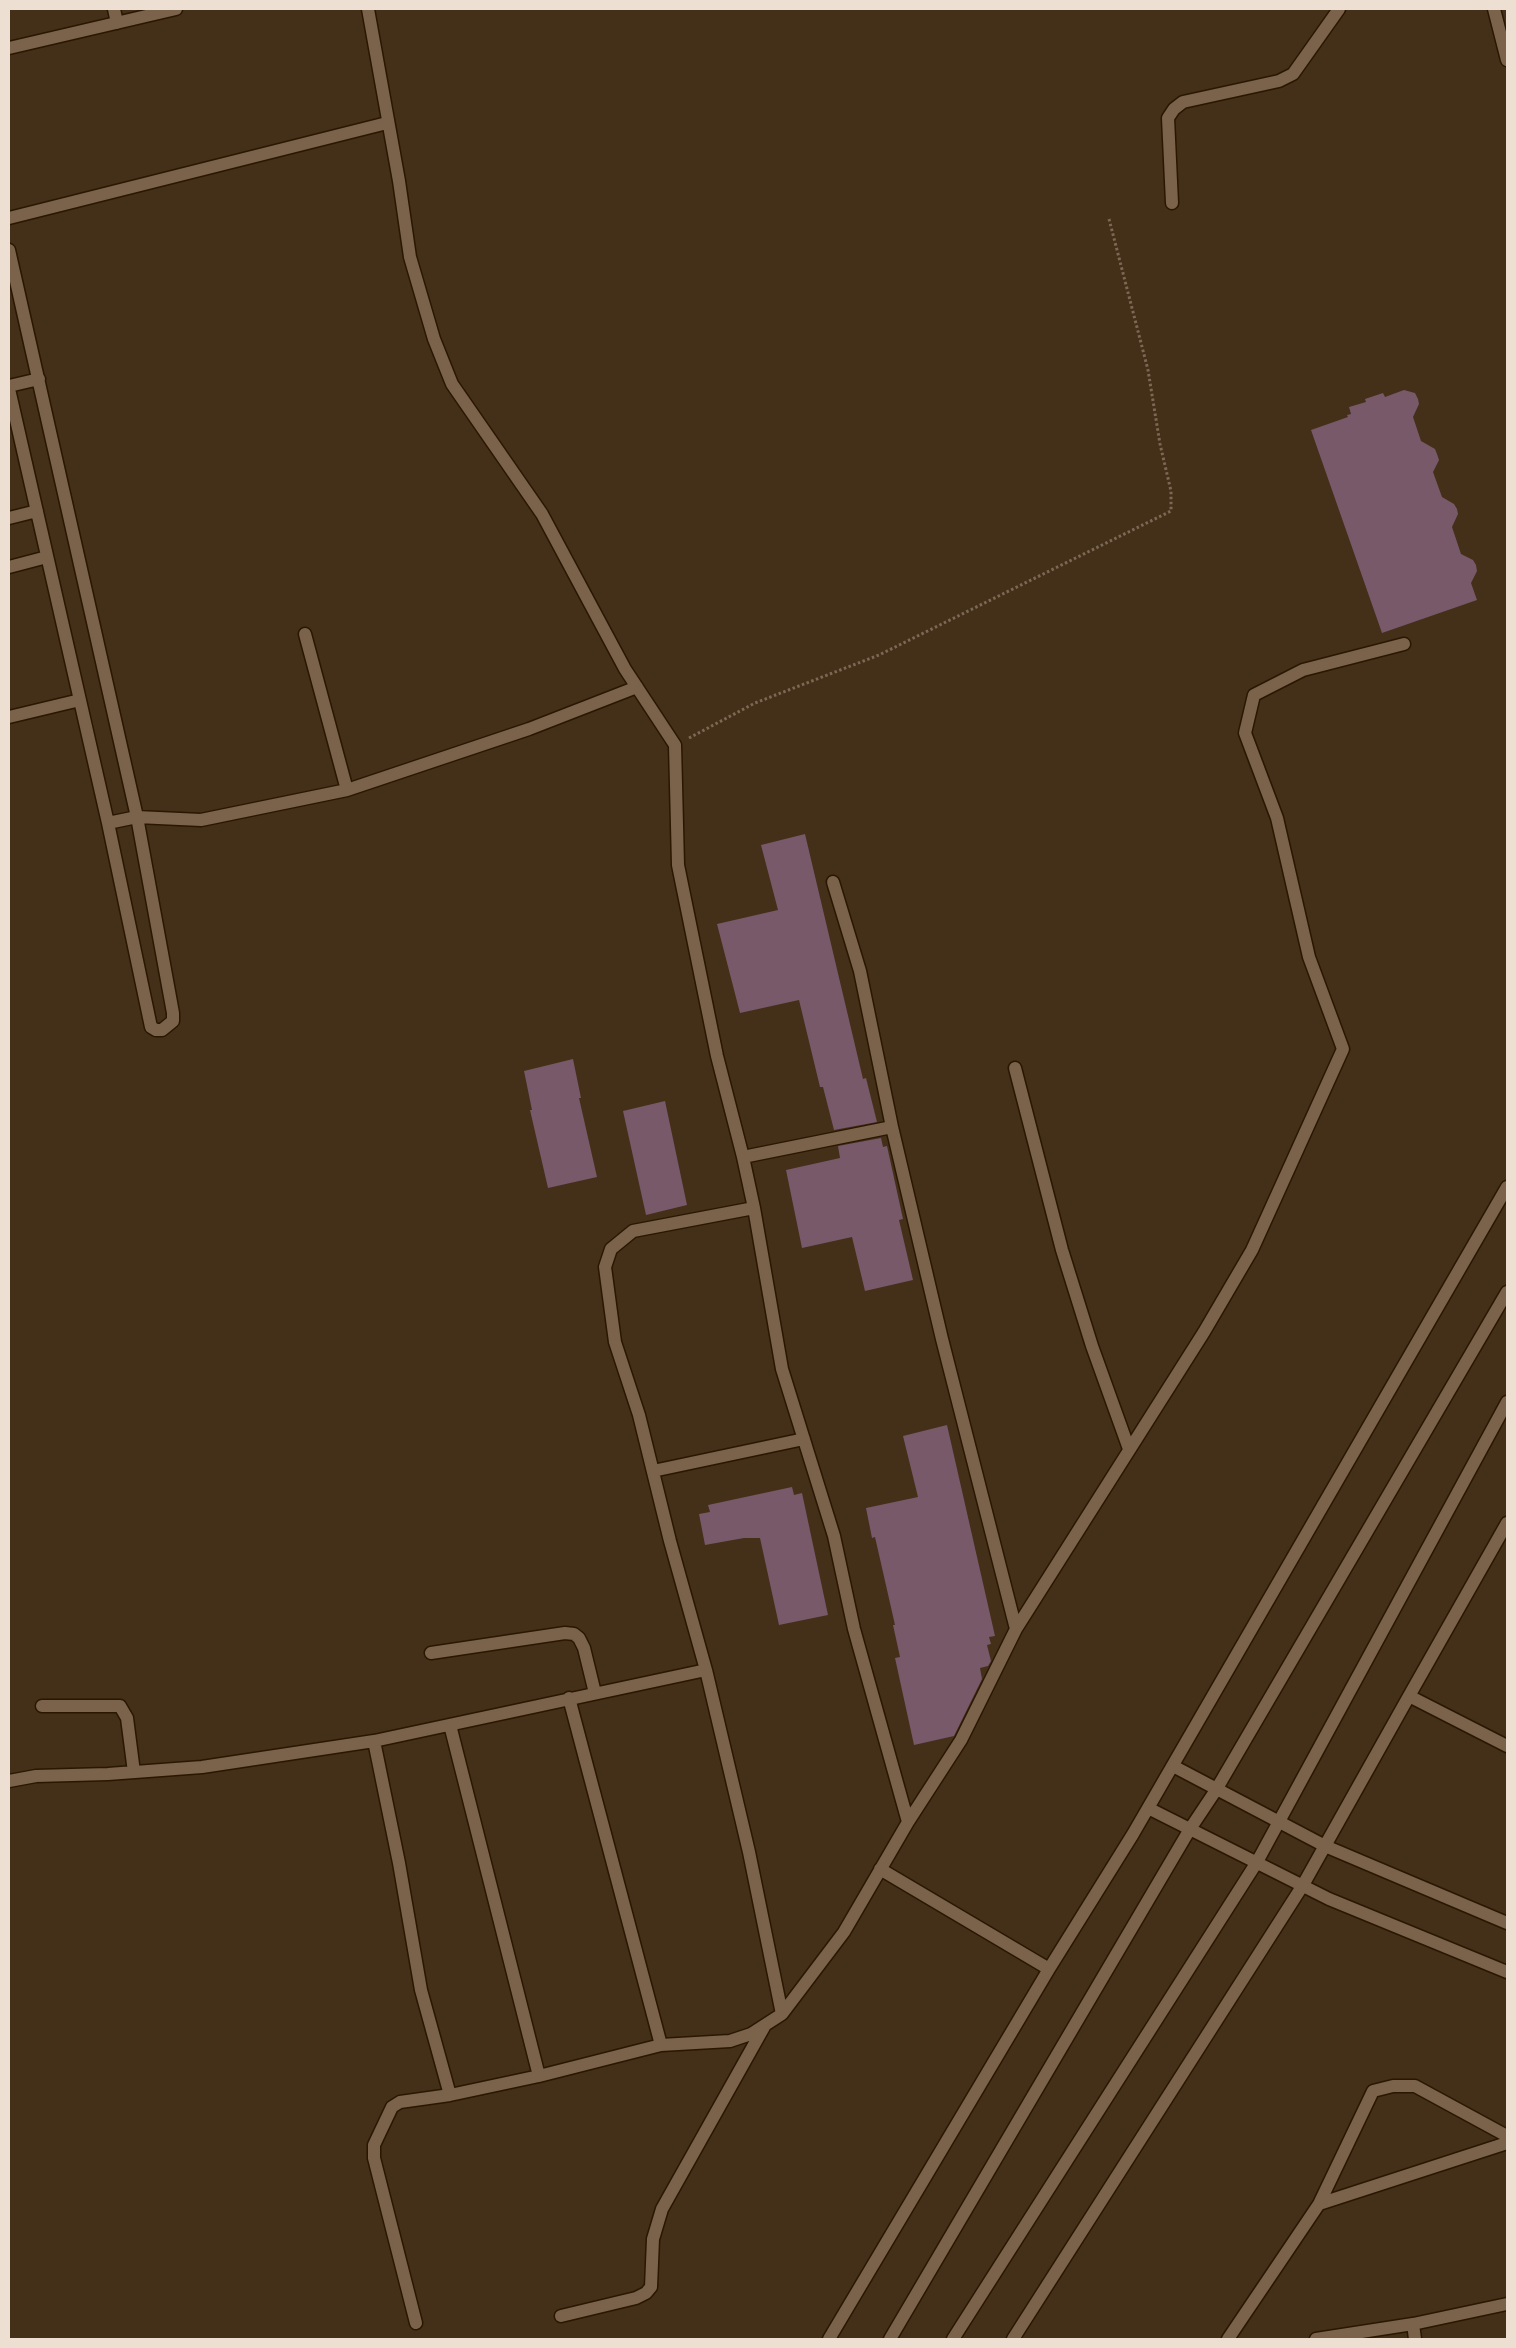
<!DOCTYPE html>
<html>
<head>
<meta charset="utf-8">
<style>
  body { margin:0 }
  #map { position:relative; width:1516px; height:2348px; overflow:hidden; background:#442f19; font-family:Inter,sans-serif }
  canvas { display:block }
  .frame { position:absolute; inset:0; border:10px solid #eddfd2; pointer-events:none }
</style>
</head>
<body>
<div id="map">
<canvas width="1516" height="2348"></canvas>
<div class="frame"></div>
</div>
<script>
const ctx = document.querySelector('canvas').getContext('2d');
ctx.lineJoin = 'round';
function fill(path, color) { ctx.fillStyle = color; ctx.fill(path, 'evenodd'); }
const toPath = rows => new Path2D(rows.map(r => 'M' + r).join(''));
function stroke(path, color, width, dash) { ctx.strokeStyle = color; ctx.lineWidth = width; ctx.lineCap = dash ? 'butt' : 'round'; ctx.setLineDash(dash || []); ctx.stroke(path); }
const building = toPath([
  [1404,390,1415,393,1418,399,1419,404,1413,417,1421,441,1435,449,1437,454,1439,460,1433,472,1442,497,1454,504,1457,509,1458,514,1452,527,1461,554,1473,560,1476,565,1477,571,1471,583,1477,600,1382,633,1311,430,1348,417,1347,415,1351,414,1349,407,1366,402,1365,399,1383,393,1385,397],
  [805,834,863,1079,866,1078,877,1122,834,1130,823,1087,820,1087,799,1000,740,1013,717,924,778,910,761,845],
  [573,1059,581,1098,579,1098,597,1177,548,1188,530,1110,532,1110,524,1071],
  [665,1101,687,1205,646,1215,623,1111],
  [881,1138,883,1147,887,1146,903,1219,899,1220,913,1280,865,1291,852,1237,802,1248,786,1170,840,1158,838,1146],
  [947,1425,995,1636,989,1637,991,1644,987,1645,991,1661,988,1666,980,1668,982,1679,954,1736,914,1745,895,1658,900,1657,893,1625,895,1625,875,1537,872,1538,866,1508,918,1497,903,1436],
  [792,1487,794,1495,802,1493,828,1615,779,1625,760,1538,744,1538,705,1545,699,1514,710,1512,708,1505]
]);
const path = toPath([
  [689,738,755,703,879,655,1171,511,1171,491,1160,444,1148,370,1109,219]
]);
const minor = toPath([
  [114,9,117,23],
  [368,9,399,181,410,257,434,339,452,384,542,514,625,669,675,745,678,865,717,1056,743,1157],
  [1494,9,1507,60],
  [9,48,176,9],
  [1172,203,1168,118,1174,109,1183,102,1279,81,1293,74,1339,9],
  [9,218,387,123],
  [9,250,137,817,173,1013,173,1021,162,1030,156,1030,151,1027,108,823,9,389],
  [9,386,39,379],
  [9,518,37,511],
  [9,567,47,557],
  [305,634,347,790],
  [9,717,80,700],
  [108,823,137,817,201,820,347,790,529,729,637,687],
  [833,882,860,971,892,1127],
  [1015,1068,1062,1250,1092,1346,1129,1449],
  [754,1208,782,1369,834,1536,854,1629,908,1822],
  [653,1471,804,1439],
  [1507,1523,1409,1696,1507,1746],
  [1016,1629,942,1339,892,1127,743,1157,754,1208,633,1231,611,1249,605,1267,615,1342,639,1415,670,1541,706,1670,749,1852,782,2014,844,1932,908,1822,961,1740,1016,1629,1204,1332,1252,1250,1343,1049,1309,957,1277,818,1245,733,1254,695,1303,670,1404,644],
  [431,1653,565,1633,574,1634,579,1638,584,1648,595,1693],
  [569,1698,661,2045],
  [42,1706,120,1706,127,1718,134,1772],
  [450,1725,539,2076],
  [374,1741,399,1863,421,1990,450,2095,539,2076,661,2045,730,2041,751,2034,782,2014],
  [1173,1766,1325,1846,1507,1923],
  [9,1781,36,1776,108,1774,202,1767,374,1741,706,1670],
  [1148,1808,1329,1899,1507,1972],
  [880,1869,1049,1969],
  [1319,2204,1507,2143],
  [561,2316,636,2298,646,2293,651,2287,653,2239,662,2209,764,2027],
  [416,2323,374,2158,374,2145,392,2107,400,2102,450,2095],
  [1413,2324,1415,2339],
  [829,2339,1049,1969,1133,1834,1507,1187],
  [890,2339,1190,1829,1216,1790,1507,1292],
  [953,2339,1257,1862,1507,1402],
  [1013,2339,1303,1885,1409,1696],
  [1228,2339,1319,2204,1373,2091,1393,2086,1415,2086,1507,2136],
  [1316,2339,1413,2324,1507,2304]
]);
fill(building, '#77596a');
stroke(minor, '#2a1702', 15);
stroke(path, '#7b6956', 3, [2.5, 2.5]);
stroke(minor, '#7a624b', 12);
</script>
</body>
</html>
